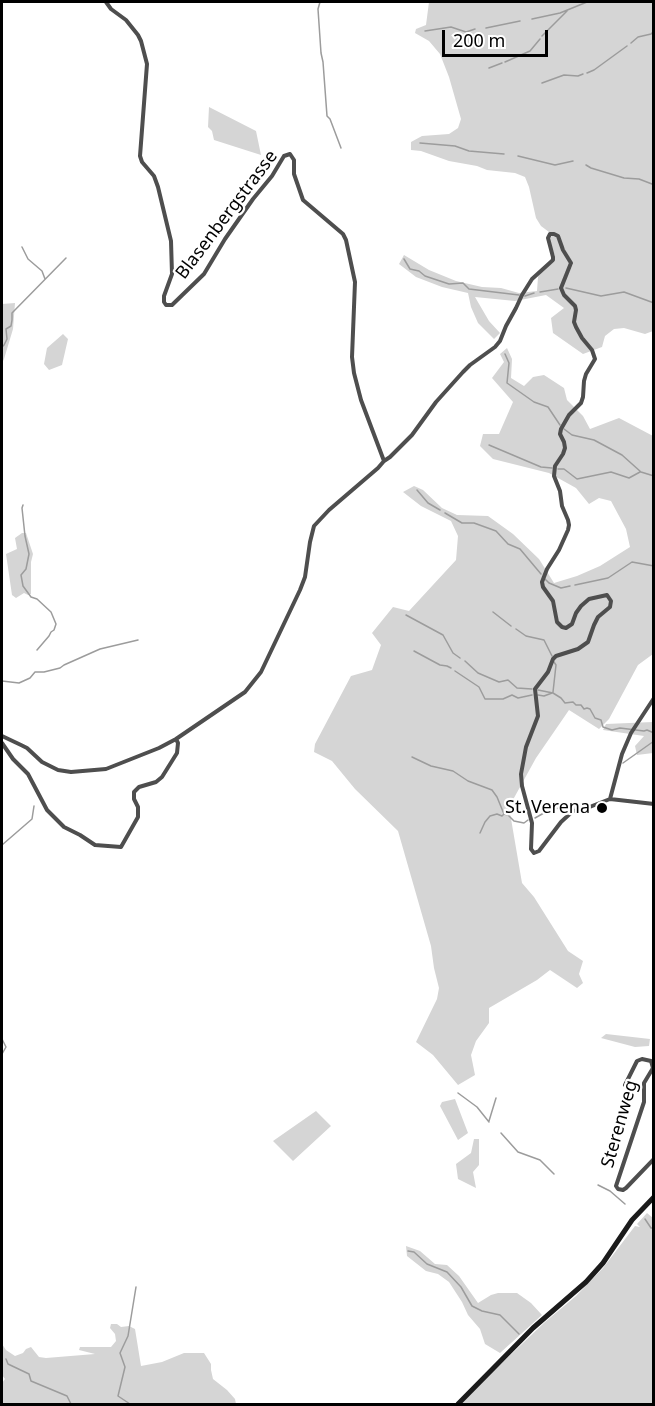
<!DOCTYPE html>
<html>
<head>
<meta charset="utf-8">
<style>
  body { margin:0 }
  #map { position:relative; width:655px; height:1406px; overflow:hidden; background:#fff; font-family:"Noto Sans",sans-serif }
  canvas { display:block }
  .frame { position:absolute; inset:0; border:3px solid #000; pointer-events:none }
  .scale { position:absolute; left:442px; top:30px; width:106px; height:27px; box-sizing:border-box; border:3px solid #000; border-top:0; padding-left:8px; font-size:18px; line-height:21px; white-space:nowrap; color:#000; -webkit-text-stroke:4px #fff; paint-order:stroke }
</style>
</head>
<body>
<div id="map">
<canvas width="655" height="1406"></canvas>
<div class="frame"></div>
<div class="scale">200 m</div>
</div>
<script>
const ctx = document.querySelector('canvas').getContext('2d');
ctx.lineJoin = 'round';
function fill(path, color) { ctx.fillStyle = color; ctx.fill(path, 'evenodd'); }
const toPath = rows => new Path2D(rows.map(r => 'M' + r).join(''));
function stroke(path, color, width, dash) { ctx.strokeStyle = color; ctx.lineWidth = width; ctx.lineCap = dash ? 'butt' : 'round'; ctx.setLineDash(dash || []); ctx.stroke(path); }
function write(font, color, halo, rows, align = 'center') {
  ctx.font = font + ' "Noto Sans",sans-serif'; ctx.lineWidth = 4.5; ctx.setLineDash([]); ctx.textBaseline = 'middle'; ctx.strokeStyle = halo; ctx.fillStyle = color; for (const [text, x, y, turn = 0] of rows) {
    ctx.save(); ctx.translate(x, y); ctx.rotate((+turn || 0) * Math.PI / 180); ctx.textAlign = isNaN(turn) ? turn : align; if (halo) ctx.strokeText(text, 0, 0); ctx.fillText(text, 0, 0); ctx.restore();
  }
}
const green = toPath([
  [429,2,653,2,653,331,645,334,624,328,614,329,605,336,602,347,583,354,553,333,551,318,564,308,546,295,515,301,475,297,489,321,500,333,494,339,478,323,471,307,468,293,442,287,416,277,399,264,404,255,429,270,456,281,482,287,501,288,519,293,537,291,538,277,540,273,555,261,555,256,550,243,550,238,553,235,557,238,569,262,569,266,563,278,566,279,573,264,556,233,549,232,541,226,536,218,529,187,525,177,515,173,487,170,477,166,449,161,421,151,411,150,411,142,422,136,449,134,458,128,461,119,449,77,440,54,429,41,415,33,416,29,426,25],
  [209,107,256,131,261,155,214,140,212,131,208,127],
  [15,303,13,329,4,359,2,363,2,338,3,337,2,333,2,304],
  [63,334,68,339,62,365,49,370,44,364,47,348],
  [507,348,512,359,511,378,524,386,533,377,544,375,564,388,567,400,583,416,590,429,619,418,653,436,653,654,638,665,609,719,599,729,569,710,536,758,509,807,522,883,534,897,568,951,583,961,579,974,583,983,577,988,550,970,537,980,489,1008,489,1023,476,1041,471,1055,475,1075,458,1085,433,1055,416,1042,437,999,439,988,434,968,431,946,398,831,355,789,332,761,314,752,315,744,351,676,372,670,381,645,372,633,393,607,409,611,456,560,458,536,451,521,421,506,403,492,414,486,423,490,442,508,457,515,488,516,513,534,539,559,554,583,577,576,600,566,630,547,626,529,611,501,599,498,589,504,576,488,549,473,493,459,480,446,483,434,499,434,513,402,492,378,504,362,500,354],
  [22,533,26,533,33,554,31,562,31,594,28,595,24,593,16,598,12,595,6,554,17,549,15,538],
  [653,722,653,753,637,755,635,746,644,736,603,730,606,724],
  [606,1034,650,1039,649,1046,635,1047,601,1038],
  [455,1099,468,1133,458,1140,440,1106,442,1102],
  [316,1111,331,1126,293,1161,273,1141],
  [474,1139,479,1139,479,1165,473,1172,476,1188,458,1179,456,1164,471,1153],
  [647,1213,653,1218,653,1404,459,1404,545,1322,576,1296,603,1268,635,1226,640,1227,637,1224],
  [406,1246,420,1251,435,1264,447,1265,459,1276,478,1303,491,1295,498,1293,517,1293,531,1303,542,1315,500,1353,485,1344,480,1329,468,1315,462,1302,449,1282,438,1274,426,1271,407,1256],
  [111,1324,117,1324,121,1327,129,1326,135,1329,141,1366,162,1362,184,1353,204,1353,211,1364,211,1370,213,1379,227,1390,235,1399,236,1404,2,1404,2,1383,5,1379,2,1375,2,1344,6,1350,15,1356,23,1353,26,1349,31,1347,39,1357,46,1358,95,1354,79,1350,80,1347,111,1347,116,1341,115,1334,110,1328]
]);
const stream = toPath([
  [320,2,318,9,321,53,323,62,327,116,330,119,341,148],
  [532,19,560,13,587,2],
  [486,28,520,21],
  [425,31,451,27,466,32,475,29],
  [542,36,567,11],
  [631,43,638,37,651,34,654,31],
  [505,62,530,51,540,39],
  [489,68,502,63],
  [587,73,594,70,627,46],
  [542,83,564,75,578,76,583,74],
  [420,143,455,146,469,151,504,154],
  [518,156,555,165,573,161],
  [586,165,591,168,624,178,639,179,652,184],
  [22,247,28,259,42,271,45,279],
  [404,259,410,269,419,271,425,276,449,284,463,283,469,289,519,295],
  [566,288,601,296,624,292,654,303],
  [540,292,558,289],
  [525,296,534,293],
  [2,347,4,345,7,339,6,329,11,326,12,320,12,313,66,258],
  [505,354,509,363,507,383,534,402,548,407,560,425],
  [564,429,572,435,594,440,622,455,641,472,654,476],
  [489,445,541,467,552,468],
  [558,469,564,469,577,479,611,472,629,478,640,472],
  [417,490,428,503,440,510],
  [23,505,22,508,25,536,29,554,26,569,21,575,23,586,31,597,37,599,51,612,56,624,54,630,51,632,49,636,37,650],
  [445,513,462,523,474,523,496,531,508,544,520,549,541,574],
  [545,579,549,583,561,588,570,586],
  [575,585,608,578,632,562,654,566],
  [493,612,511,626],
  [406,615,443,635,453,653,460,658],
  [516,629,526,636,544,640,552,656],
  [414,651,440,665,447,666,451,668],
  [465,661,478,673,499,682,508,680,517,688,532,689],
  [455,671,479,687,485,699,503,699,512,695,518,698,532,695],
  [2,681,19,683,30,678,35,672,44,672,60,668,64,665,100,649,138,640],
  [538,690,553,693,561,698,565,703,573,702,576,705,581,705,584,709,587,708,590,709,595,718,601,720,603,727,612,730,620,728,644,731,647,730,654,733],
  [553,692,556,665,554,662],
  [538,695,544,696,552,693],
  [412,757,431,766,453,771,468,781,492,790,497,797,504,814,508,815,514,821,524,823,528,820],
  [623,763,654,741],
  [535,818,551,809,581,806],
  [480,833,485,822,490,816,497,814,502,816,504,814],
  [2,845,32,819,34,806],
  [2,1039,6,1047,2,1054],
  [458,1093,477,1107,489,1122],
  [489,1121,496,1098],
  [501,1133,518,1152,540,1160,554,1174],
  [598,1185,610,1191,625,1204],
  [645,1219,651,1228,654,1228],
  [408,1251,414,1252,427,1264,447,1272,461,1287,472,1306,482,1311,500,1315,519,1334],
  [6,1359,8,1364,29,1374,31,1381,67,1396,71,1404],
  [130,1404,118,1396,125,1367,120,1353,128,1336,136,1287]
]);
const minor = toPath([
  [106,2,111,9,126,20,138,35,141,41,147,64,140,156,142,162,154,176,158,187,171,241,172,274,164,296,164,302,166,305,172,305,204,274,225,239,253,199,272,176,284,156,290,154,294,160,294,174,303,200,343,234,346,240,355,282,352,357,354,373,361,400,384,461],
  [2,736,21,745,27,748,42,762,58,770,71,772,106,769,159,748,176,739,245,692,261,672,300,590,305,577,310,542,314,526,329,510,378,468,384,461,390,457,412,435,436,402,463,372,470,365,495,347,500,341,506,326,516,308,522,295,532,279,553,260,553,257,548,238,550,234,554,234,558,236,563,250,571,263,561,288,564,295,575,306,576,310,574,322,576,327,582,338,592,350,595,359,586,374,584,381,583,397,581,403,569,415,561,429,560,434,564,442,565,448,563,454,555,466,554,476,560,491,562,506,568,520,569,525,568,530,559,550,547,569,542,582,543,587,553,601,557,622,562,627,566,628,572,624,576,613,581,606,589,599,607,595,611,601,610,607,598,617,594,625,588,642,578,649,556,656,553,659,548,672,535,689,538,716,526,747,521,774,522,786,532,823,531,849,534,853,539,851,561,822,573,811,587,808,610,799,654,804],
  [2,743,13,759,28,774,47,810,64,827,80,835,95,845,121,847,138,817,138,807,134,799,134,792,139,787,156,782,162,777,177,753,178,743,176,739],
  [610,799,622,754,631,733,654,698],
  [625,1085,637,1061,642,1059,651,1061,653,1068,644,1083,644,1102,616,1186,618,1189,623,1190,626,1188,654,1159]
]);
const secondary = toPath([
  [458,1404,533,1328,586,1282,603,1263,632,1220,654,1197]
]);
const markers = [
  [602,808,6,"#000"]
];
const streetNames = [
  ["Blasenbergstrasse",227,215,-53],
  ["Sterenweg",620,1124,-74]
];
const poiNames = [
  ["St. Verena",590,808]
];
fill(green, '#d5d5d5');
stroke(stream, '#9c9c9c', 1.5);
stroke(minor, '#4e4e4e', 4);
stroke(secondary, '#1b1b1b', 5);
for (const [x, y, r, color] of markers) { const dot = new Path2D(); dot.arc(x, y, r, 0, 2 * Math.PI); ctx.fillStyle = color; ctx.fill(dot); stroke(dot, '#fff', 2); }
write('18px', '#000', '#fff', streetNames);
write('18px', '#000', '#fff', poiNames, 'right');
</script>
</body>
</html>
